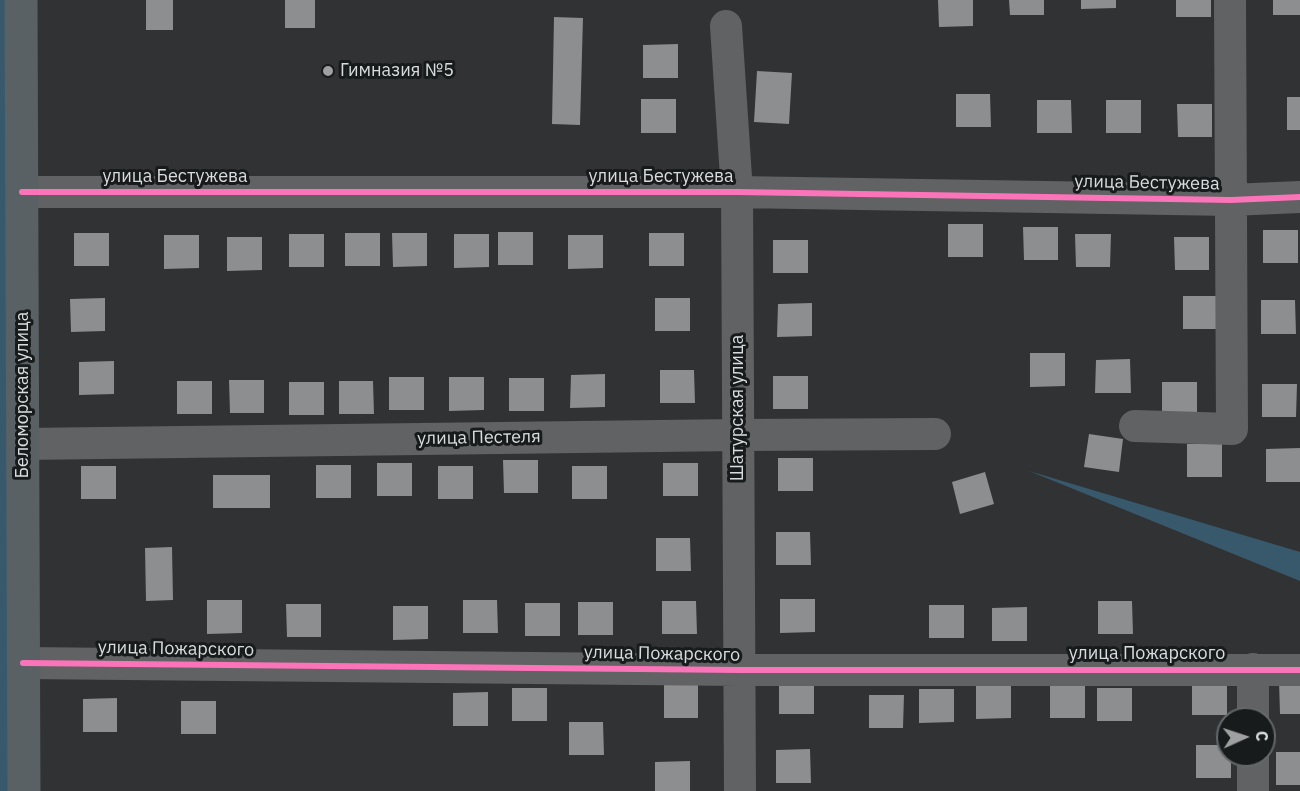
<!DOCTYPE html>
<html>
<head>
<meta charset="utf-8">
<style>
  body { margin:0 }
  #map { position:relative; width:1300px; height:791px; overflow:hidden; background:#303234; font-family:"IBM Plex Sans",sans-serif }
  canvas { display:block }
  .north { position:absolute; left:1216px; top:707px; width:60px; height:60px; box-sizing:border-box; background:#181b1c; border:2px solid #65686a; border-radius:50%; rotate:87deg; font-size:16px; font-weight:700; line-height:24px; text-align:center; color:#d9dcde }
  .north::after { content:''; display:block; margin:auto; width:21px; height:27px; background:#9ea0a2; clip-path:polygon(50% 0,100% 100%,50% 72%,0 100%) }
</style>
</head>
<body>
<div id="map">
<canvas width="1300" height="791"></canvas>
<div class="north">С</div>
</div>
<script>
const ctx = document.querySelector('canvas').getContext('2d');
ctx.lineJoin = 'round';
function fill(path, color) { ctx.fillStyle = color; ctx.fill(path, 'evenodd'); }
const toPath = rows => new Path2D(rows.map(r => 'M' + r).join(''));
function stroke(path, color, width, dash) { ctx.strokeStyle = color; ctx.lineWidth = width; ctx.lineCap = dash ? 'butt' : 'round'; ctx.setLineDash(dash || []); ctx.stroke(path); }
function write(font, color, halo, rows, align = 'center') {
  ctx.font = font + ' "IBM Plex Sans",sans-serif'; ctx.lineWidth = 6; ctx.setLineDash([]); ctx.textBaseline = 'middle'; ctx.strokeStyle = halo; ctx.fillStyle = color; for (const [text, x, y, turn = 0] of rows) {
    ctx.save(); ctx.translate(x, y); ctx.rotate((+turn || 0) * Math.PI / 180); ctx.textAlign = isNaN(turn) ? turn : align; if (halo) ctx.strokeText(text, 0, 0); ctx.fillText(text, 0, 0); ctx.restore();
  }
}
const green = toPath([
  [0,0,13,0,16,791,0,791],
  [1029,471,1300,552,1300,581]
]);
const building = toPath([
  [146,0,173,0,173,30,146,30],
  [285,0,315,0,315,28,285,28],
  [938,0,973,0,973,26,939,27],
  [1009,0,1044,0,1044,15,1010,15],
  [1081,0,1116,0,1116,8,1081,9],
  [1176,0,1211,0,1211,17,1176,17],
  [1273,0,1300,0,1300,15,1273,15],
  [554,17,583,18,580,125,552,124],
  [678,44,678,78,643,78,643,45],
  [757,71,792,73,789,124,754,122],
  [956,94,990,94,991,127,956,127],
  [1287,97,1300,97,1300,130,1287,130],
  [641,99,676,99,676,133,641,133],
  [1037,100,1071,100,1072,133,1037,133],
  [1106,100,1141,100,1141,133,1106,133],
  [1177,104,1212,104,1212,137,1178,137],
  [948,224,983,224,983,257,948,257],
  [1023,227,1058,227,1058,260,1024,260],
  [1263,230,1298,230,1298,263,1263,263],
  [498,232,533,232,533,265,498,265],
  [74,233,109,233,109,266,74,266],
  [345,233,380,233,380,266,345,266],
  [392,233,427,233,427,266,393,267],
  [649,233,684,233,684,266,649,266],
  [289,234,324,234,324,267,289,267],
  [454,234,489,234,489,267,454,268],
  [1075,234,1111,234,1110,267,1076,267],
  [164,235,199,235,199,268,164,269],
  [568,235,603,235,603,268,568,269],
  [227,237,262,237,262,270,227,271],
  [1174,237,1209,237,1209,270,1175,270],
  [773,240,808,240,808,273,773,273],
  [1183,296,1217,296,1218,329,1183,329],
  [105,298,105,331,71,332,70,299],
  [655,298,690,298,690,331,655,331],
  [1261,300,1295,300,1296,334,1261,334],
  [812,303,812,336,777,337,778,304],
  [1030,353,1065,353,1065,386,1030,387],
  [1130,359,1131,393,1095,393,1096,360],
  [114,361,114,394,79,395,79,362],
  [660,370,694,370,695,403,660,403],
  [605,374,605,407,570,408,571,375],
  [773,376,808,376,808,409,773,409],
  [389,377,424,377,424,410,389,410],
  [449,377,484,377,484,410,449,411],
  [509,378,544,378,544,411,509,411],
  [229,380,264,380,264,413,230,413],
  [177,381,212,381,212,414,177,414],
  [339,381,373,381,374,414,339,414],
  [289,382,324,382,324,415,289,415],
  [1162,382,1197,382,1197,415,1162,415],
  [1262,384,1297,384,1296,417,1262,417],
  [1089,434,1123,439,1119,472,1084,467],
  [1187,444,1222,444,1222,477,1187,477],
  [1300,448,1300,482,1266,482,1266,449],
  [778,458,813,458,813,491,778,491],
  [503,460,538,460,538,493,504,493],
  [377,463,412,463,412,496,377,496],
  [663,463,698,463,698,496,663,496],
  [316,465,351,465,351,498,316,498],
  [81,466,116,466,116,499,81,499],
  [438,466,473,466,473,499,438,499],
  [572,466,607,466,607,499,572,499],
  [985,472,994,504,960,514,952,482],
  [213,475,270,475,270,508,213,508],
  [776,532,810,532,811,565,776,565],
  [656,538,690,538,691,571,656,571],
  [172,547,173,600,146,601,145,548],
  [780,599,815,599,815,632,780,633],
  [207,600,242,600,242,633,207,634],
  [463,600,497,600,498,633,463,633],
  [662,601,696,601,697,634,662,634],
  [1098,601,1132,601,1133,634,1098,634],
  [578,602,613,602,613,635,578,635],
  [525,603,560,603,560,636,525,636],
  [286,604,321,604,321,637,287,637],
  [929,605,964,605,964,638,929,638],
  [393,606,428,606,428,639,393,640],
  [1027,607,1027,641,992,641,992,608],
  [779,681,814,681,814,714,779,714],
  [1279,681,1300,681,1300,714,1280,714],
  [1192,682,1227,682,1227,715,1192,715],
  [664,685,698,685,698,718,664,718],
  [976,685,1011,685,1011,718,976,719],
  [1050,685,1085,685,1085,718,1050,718],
  [512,688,547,688,547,721,512,721],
  [1097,688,1132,688,1132,721,1097,721],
  [919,689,954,689,954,722,919,723],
  [488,692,488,726,453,726,453,693],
  [869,695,904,695,903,728,869,728],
  [117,698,117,732,83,732,83,699],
  [181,701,216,701,216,734,181,734],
  [569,722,603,722,604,755,569,755],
  [1196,745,1228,745,1228,755,1231,755,1231,778,1196,778],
  [810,749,811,783,776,783,776,750],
  [1276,752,1300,752,1300,785,1276,785],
  [690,761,690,791,655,791,655,762]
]);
const minor = toPath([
  [726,26,737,192,740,791],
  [22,192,737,192,1231,200,1300,197],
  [1135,426,1232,429,1230,0],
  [23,444,738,435,935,434],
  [23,663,739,670,1300,670],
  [1253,669,1253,719],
  [1253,755,1253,791]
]);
const major = toPath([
  [21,0,24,791]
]);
const cycleway = toPath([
  [22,192,737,192,1231,200,1300,197],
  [23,663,739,670,1300,670]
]);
const markers = [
  [328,71,6,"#9ea0a2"]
];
const poiNames = [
  ["Гимназия №5",340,71]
];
const streetNames = [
  ["улица Бестужева",175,177],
  ["улица Бестужева",661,177],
  ["улица Бестужева",1147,183,1],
  ["Беломорская улица",23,395,-90],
  ["Шатурская улица",738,408,-90],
  ["улица Пестеля",479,438,-1],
  ["улица Пожарского",176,649,1],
  ["улица Пожарского",662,654,1],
  ["улица Пожарского",1147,654]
];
fill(green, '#38596c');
fill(building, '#8c8e90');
stroke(minor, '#606263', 32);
stroke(major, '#5a6165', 33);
stroke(cycleway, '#fb73b8', 6);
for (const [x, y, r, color] of markers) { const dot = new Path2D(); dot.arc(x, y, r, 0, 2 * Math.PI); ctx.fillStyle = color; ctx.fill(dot); stroke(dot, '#181b1c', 2); }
write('18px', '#d9dcde', '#181b1c', poiNames, 'left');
write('18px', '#d9dcde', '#181b1c', streetNames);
</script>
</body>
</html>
